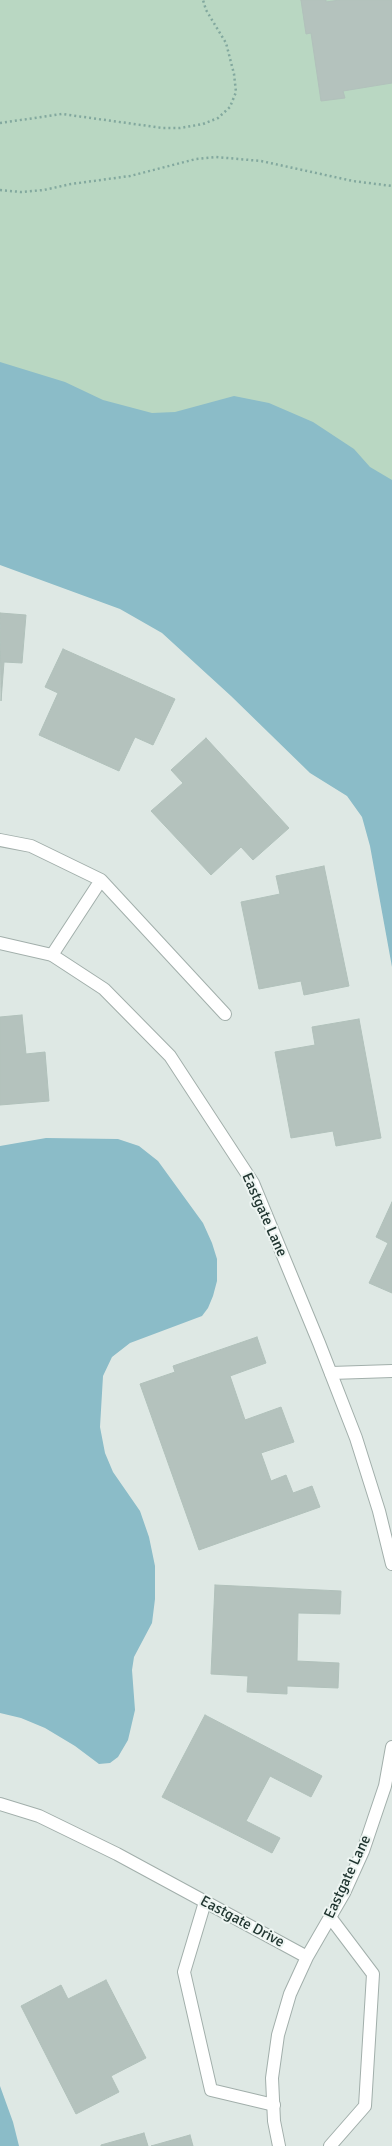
<!DOCTYPE html>
<html>
<head>
<meta charset="utf-8">
<style>
  body { margin:0 }
  canvas { display:block; background:#dee8e4 }
</style>
</head>
<body>
<canvas width="392" height="2146"></canvas>
<script>
const ctx = document.querySelector('canvas').getContext('2d');
ctx.lineJoin = 'round';
function fill(path, color) { ctx.fillStyle = color; ctx.fill(path, 'evenodd'); }
const toPath = rows => new Path2D(rows.map(r => 'M' + r).join(''));
function stroke(path, color, width, dash) { ctx.strokeStyle = color; ctx.lineWidth = width; ctx.lineCap = dash ? 'butt' : 'round'; ctx.setLineDash(dash || []); ctx.stroke(path); }
function write(font, color, halo, rows, align = 'center') {
  ctx.font = font + ' Signika,sans-serif'; ctx.lineWidth = 4; ctx.setLineDash([]); ctx.textBaseline = 'middle'; ctx.strokeStyle = halo; ctx.fillStyle = color; for (const [text, x, y, turn = 0] of rows) {
    ctx.save(); ctx.translate(x, y); ctx.rotate((+turn || 0) * Math.PI / 180); ctx.textAlign = isNaN(turn) ? turn : align; if (halo) ctx.strokeText(text, 0, 0); ctx.fillText(text, 0, 0); ctx.restore();
  }
}
const green = toPath([
  [0,0,392,0,392,748,0,533]
]);
const water = toPath([
  [0,362,65,382,103,400,152,413,175,412,234,396,269,403,313,422,354,449,370,467,392,480,392,967,370,846,362,817,347,796,310,773,231,696,162,633,120,609,0,565],
  [46,1138,118,1139,139,1146,158,1161,203,1223,212,1243,217,1259,217,1281,213,1296,208,1308,202,1316,130,1343,112,1357,103,1376,100,1427,105,1453,113,1472,140,1511,149,1537,155,1566,155,1599,152,1623,134,1657,132,1670,135,1710,128,1740,118,1757,110,1763,99,1764,75,1746,45,1728,21,1718,0,1713,0,1146],
  [0,2086,13,2122,19,2146,0,2146]
]);
const building = toPath([
  [301,0,326,0,326,2,340,0,392,0,392,83,343,91,345,98,321,101,311,33,306,34,301,0],
  [0,613,26,615,22,663,4,662,1,701,0,613],
  [63,649,175,699,153,745,135,737,119,771,39,735,58,693,45,687,63,649],
  [206,738,289,828,253,860,241,847,211,875,151,811,183,783,171,770,206,738],
  [324,866,349,986,304,995,301,981,259,989,241,902,280,894,276,876,324,866],
  [22,1015,26,1054,45,1052,49,1101,0,1105,0,1017,22,1015],
  [359,1019,381,1138,336,1146,333,1131,291,1138,275,1052,315,1045,312,1027,359,1019],
  [392,1202,392,1293,369,1283,388,1243,376,1237,392,1202],
  [257,1337,266,1363,230,1376,245,1420,281,1407,294,1442,261,1453,271,1481,286,1475,293,1493,312,1486,320,1507,199,1550,140,1384,175,1372,173,1366,257,1337],
  [215,1585,341,1591,340,1614,298,1613,297,1661,339,1663,338,1688,287,1686,287,1694,247,1692,248,1676,211,1674,215,1585],
  [205,1715,322,1776,311,1797,270,1776,246,1821,280,1838,272,1853,162,1797,205,1715],
  [106,1980,146,2058,111,2076,119,2092,76,2114,21,2006,61,1985,68,1999,106,1980],
  [144,2133,148,2146,101,2146,101,2145,144,2133],
  [190,2135,193,2146,151,2146,190,2135]
]);
const path = toPath([
  [0,123,62,114,163,128,180,128,203,124,218,118,230,107,236,92,234,74,226,43,206,10,203,0],
  [0,190,21,192,44,190,71,184,130,176,196,159,216,157,261,161,353,181,392,186]
]);
const service = toPath([
  [0,840,31,846,101,880],
  [52,955,101,880,225,1014],
  [331,1373,392,1371],
  [205,1902,184,1972,211,2090,274,2105],
  [330,2146,365,2106,373,1974,330,1917]
]);
const minor = toPath([
  [0,943,52,955,104,989,170,1056,253,1183,319,1343,356,1438,379,1511,392,1564],
  [0,1804,39,1816,117,1854,307,1957],
  [279,2146,274,2121,272,2078,278,2035,290,1994,307,1957,344,1893,363,1851,385,1786,392,1747]
]);
const streetNames = [
  ["Eastgate Lane",264,1215,66],
  ["Eastgate Lane",348,1877,-65],
  ["Eastgate Drive",242,1922,28]
];
fill(green, '#b9d7c2');
fill(water, '#8bbcc8');
fill(building, '#b4c2bd');
stroke(building, '#b1c1bb', 1);
stroke(service, '#a2afab', 14);
stroke(minor, '#a2afab', 14);
stroke(path, '#82a89e', 2.5, [2, 3]);
stroke(service, '#fff', 12);
stroke(minor, '#fff', 12);
write('15px', '#213631', '#eef5f2', streetNames);
</script>
</body>
</html>
